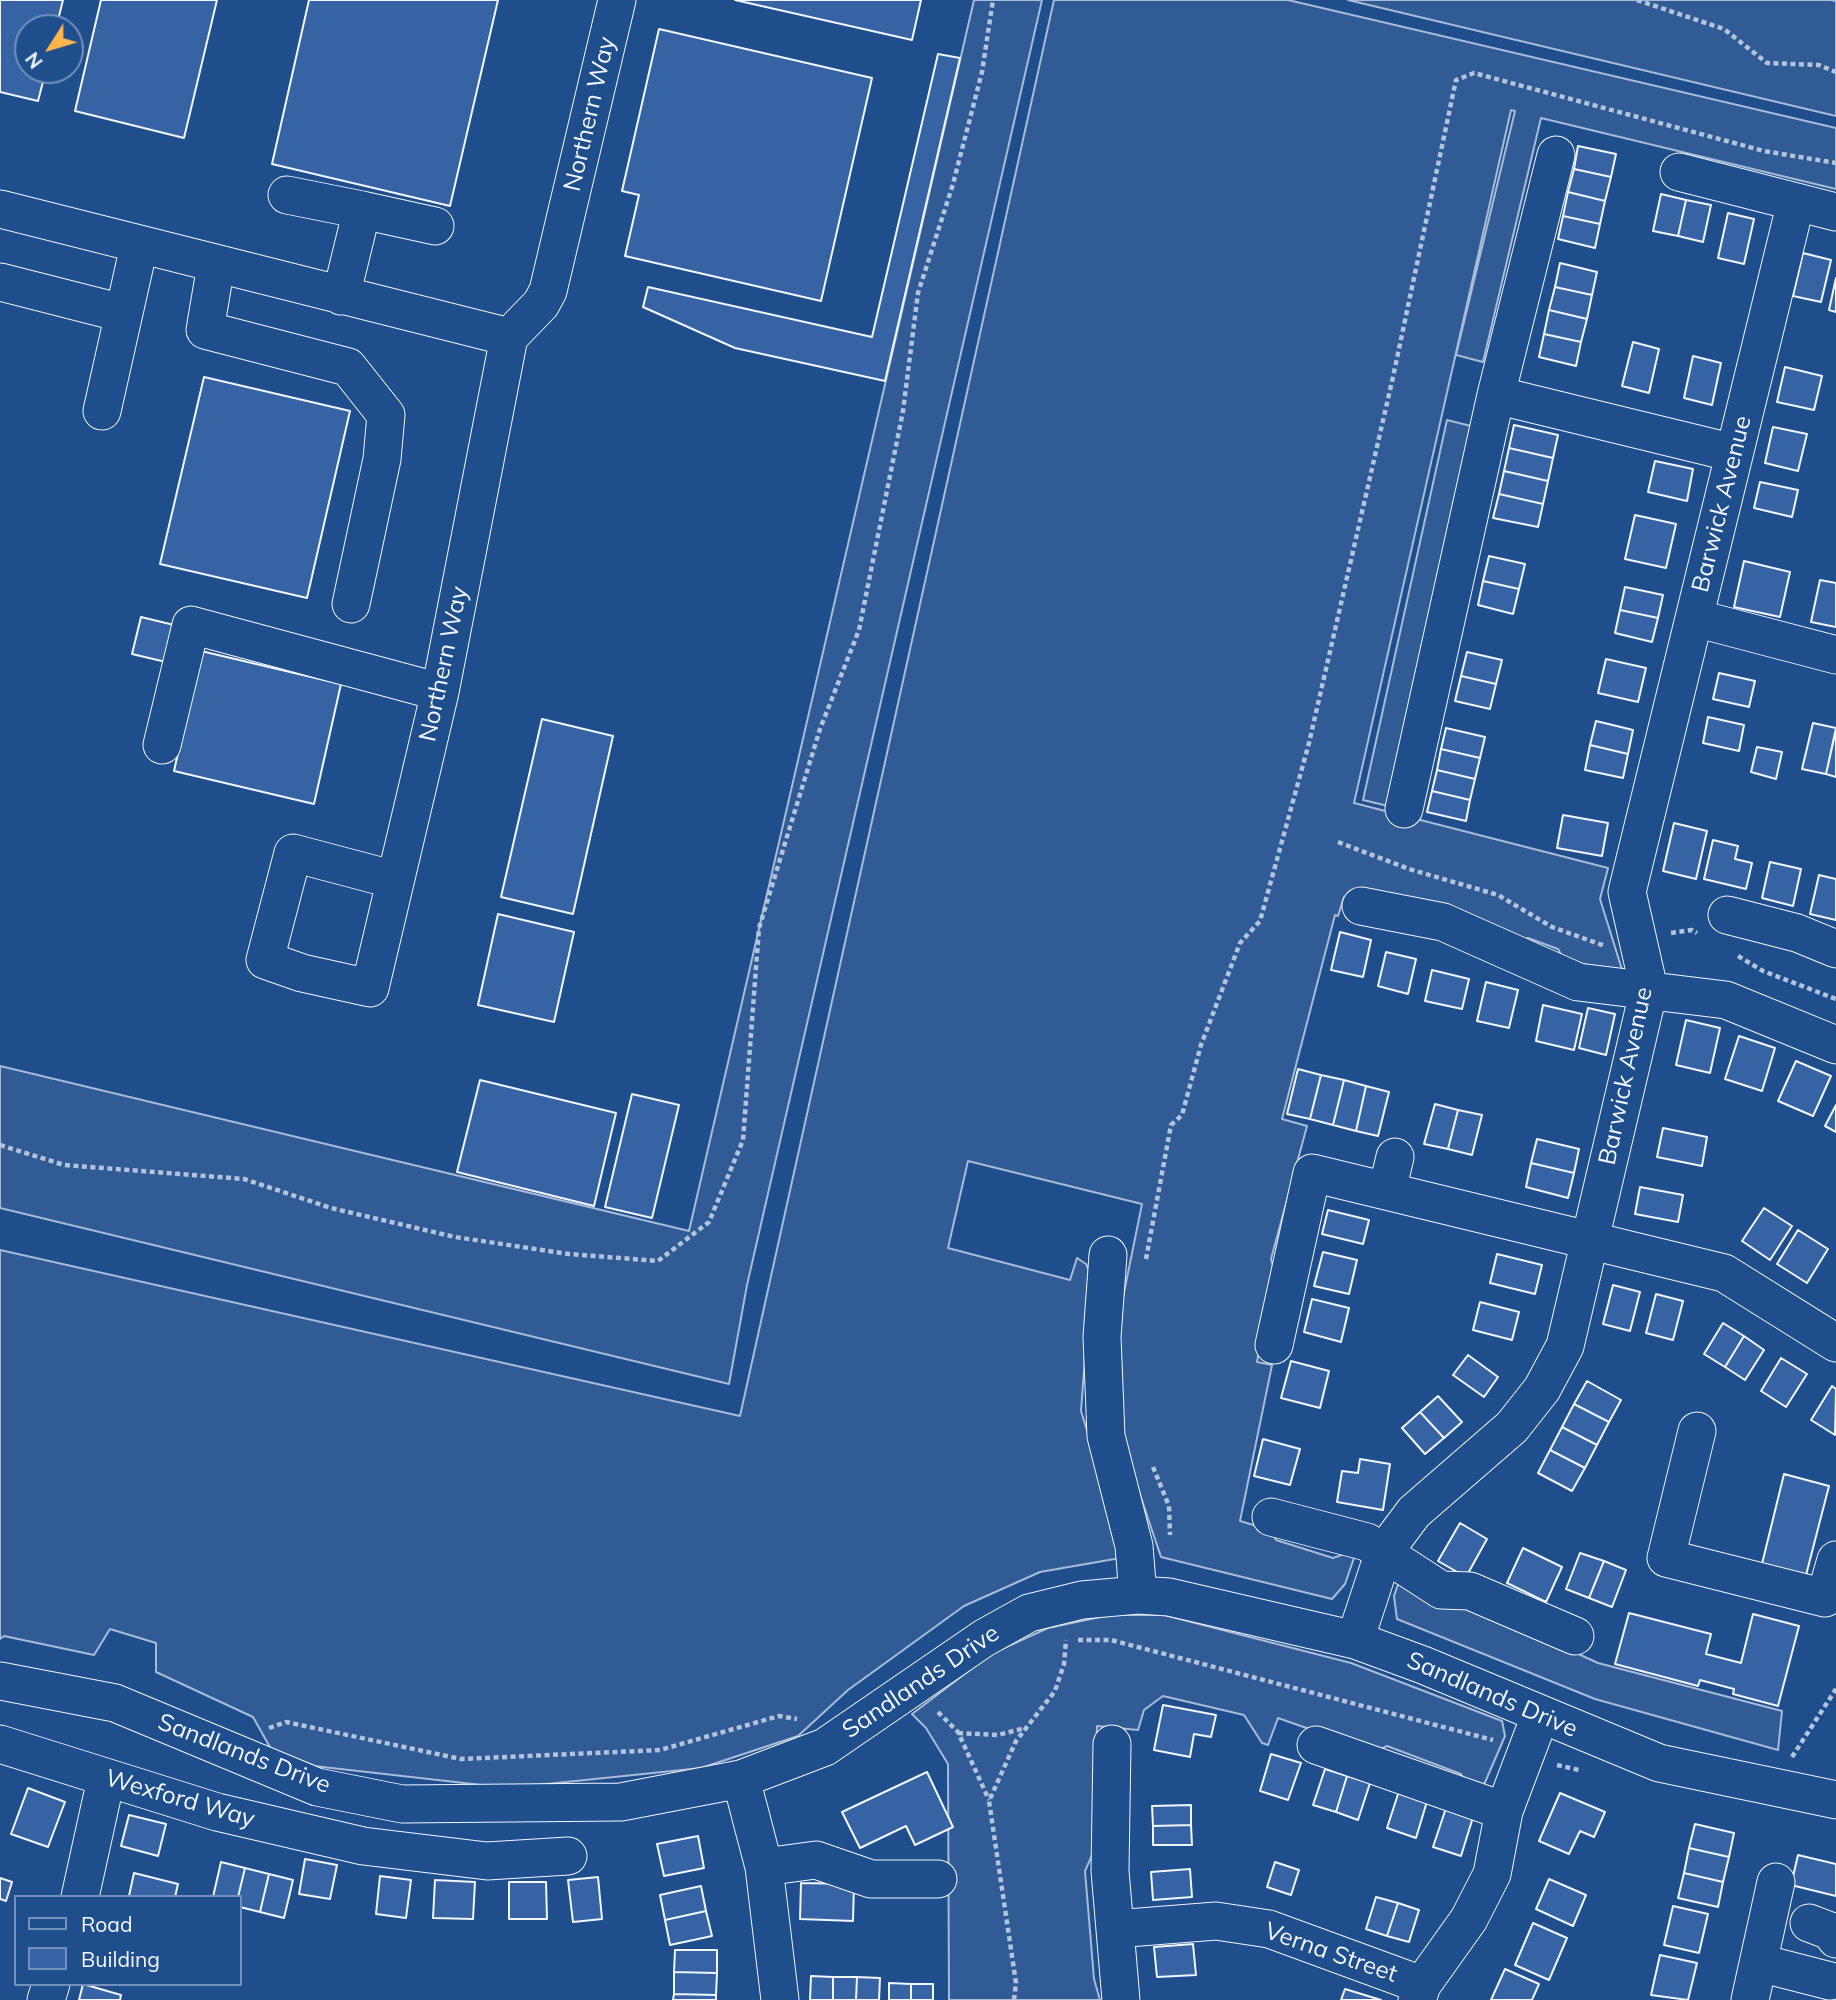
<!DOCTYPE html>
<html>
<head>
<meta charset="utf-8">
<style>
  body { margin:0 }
  #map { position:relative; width:1836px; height:2000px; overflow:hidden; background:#1f4e8c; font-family:Mulish,sans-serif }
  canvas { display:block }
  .legend { position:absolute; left:14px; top:1895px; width:228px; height:91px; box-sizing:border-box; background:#1f4e8c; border:2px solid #7391ba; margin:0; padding:9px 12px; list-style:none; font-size:21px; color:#f2f6ff }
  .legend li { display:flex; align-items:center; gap:14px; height:35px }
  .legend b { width:35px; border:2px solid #7391ba }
  .north { position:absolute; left:14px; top:14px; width:70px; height:70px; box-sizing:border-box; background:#1f4e8c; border:2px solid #7391ba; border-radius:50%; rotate:233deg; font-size:19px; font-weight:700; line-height:28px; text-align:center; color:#f2f6ff }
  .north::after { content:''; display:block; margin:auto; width:24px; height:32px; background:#ffb74d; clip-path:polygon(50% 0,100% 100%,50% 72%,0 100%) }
</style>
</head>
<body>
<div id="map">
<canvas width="1836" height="2000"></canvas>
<ul class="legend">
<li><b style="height:9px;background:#1f4e8c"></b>Road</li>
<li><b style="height:19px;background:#3563a3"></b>Building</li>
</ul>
<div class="north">N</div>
</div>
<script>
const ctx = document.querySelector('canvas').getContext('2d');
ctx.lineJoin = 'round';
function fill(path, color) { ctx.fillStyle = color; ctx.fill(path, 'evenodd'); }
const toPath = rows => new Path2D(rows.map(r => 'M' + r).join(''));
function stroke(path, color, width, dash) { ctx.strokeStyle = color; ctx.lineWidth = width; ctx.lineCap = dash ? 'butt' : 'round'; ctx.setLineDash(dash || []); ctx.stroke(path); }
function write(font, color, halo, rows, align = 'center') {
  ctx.font = font + ' Mulish,sans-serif'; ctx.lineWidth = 5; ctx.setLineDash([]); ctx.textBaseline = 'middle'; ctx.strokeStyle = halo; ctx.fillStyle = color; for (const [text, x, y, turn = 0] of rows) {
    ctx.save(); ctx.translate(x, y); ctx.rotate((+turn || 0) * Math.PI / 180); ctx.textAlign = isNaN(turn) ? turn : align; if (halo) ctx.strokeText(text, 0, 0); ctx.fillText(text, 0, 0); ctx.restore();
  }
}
const built = toPath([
  [974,0,1042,0,747,1285,729,1384,0,1208,0,1066,689,1231,974,0],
  [1054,0,1288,0,1836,128,1836,189,1541,118,1483,362,1456,355,1515,111,1511,110,1354,803,1608,868,1600,899,1624,976,1563,958,1558,949,1528,938,1515,943,1387,904,1344,897,1338,916,1335,915,1282,1119,1307,1126,1271,1259,1274,1270,1257,1362,1272,1365,1240,1521,1270,1530,1276,1540,1333,1558,1347,1553,1355,1555,1345,1584,1332,1599,1161,1557,1117,1426,1115,1337,1142,1204,968,1161,948,1248,1070,1280,1077,1258,1086,1264,1091,1275,1081,1411,1126,1557,1040,1572,964,1606,848,1690,798,1736,701,1768,508,1788,314,1766,271,1749,253,1717,156,1672,156,1643,110,1629,94,1655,4,1636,0,1639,0,1250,740,1416,1054,0],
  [1348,0,1830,0,1836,1,1836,116,1348,0],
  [1447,420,1471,426,1388,806,1363,800,1447,420],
  [1402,1573,1598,1663,1782,1711,1778,1750,1595,1699,1397,1619,1394,1596,1402,1573],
  [1110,1615,1164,1615,1351,1663,1502,1721,1505,1736,1483,1787,1467,1783,1461,1774,1387,1746,1375,1752,1278,1718,1268,1745,1262,1743,1244,1715,1163,1696,1144,1710,1138,1730,1097,1726,1093,1853,1085,1871,1094,1979,1100,2000,949,2000,948,1764,926,1728,912,1714,991,1654,1048,1628,1110,1615]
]);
const building = toPath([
  [0,0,63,0,56,28,28,28,28,70,46,70,38,101,0,92,0,0],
  [101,0,217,0,184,138,75,111,101,0],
  [309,0,498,0,450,206,272,164,309,0],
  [735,0,921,0,912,40,735,0],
  [659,29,872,78,821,301,625,256,639,195,622,191,659,29],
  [938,54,960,58,885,381,735,348,643,307,648,287,872,337,938,54],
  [1578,146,1616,154,1611,177,1574,169,1578,146],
  [1574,169,1611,177,1605,201,1568,192,1574,169],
  [1568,192,1605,201,1600,224,1563,216,1568,192],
  [1661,194,1686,200,1678,236,1653,231,1661,194],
  [1686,200,1711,205,1703,242,1678,236,1686,200],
  [1728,213,1754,219,1744,264,1718,258,1728,213],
  [1563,216,1600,224,1595,248,1558,239,1563,216],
  [1803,253,1831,260,1821,302,1793,296,1803,253],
  [1560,263,1597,272,1592,295,1555,287,1560,263],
  [1836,278,1836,312,1829,310,1836,278],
  [1555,287,1592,295,1587,319,1549,310,1555,287],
  [1549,310,1587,319,1581,342,1544,334,1549,310],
  [1544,334,1581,342,1576,366,1539,357,1544,334],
  [1633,342,1659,349,1649,393,1622,386,1633,342],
  [1693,356,1721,363,1712,405,1684,398,1693,356],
  [1785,367,1822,376,1814,410,1777,402,1785,367],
  [204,377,350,411,307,598,160,564,204,377],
  [1514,425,1558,435,1553,458,1509,448,1514,425],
  [1773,427,1807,434,1798,471,1765,463,1773,427],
  [1509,448,1553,458,1548,481,1504,471,1509,448],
  [1655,461,1693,469,1687,501,1648,492,1655,461],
  [1504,471,1548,481,1543,504,1499,494,1504,471],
  [1760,482,1798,490,1792,517,1754,508,1760,482],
  [1499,494,1543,504,1538,527,1493,518,1499,494],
  [1635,515,1676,524,1666,568,1625,559,1635,515],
  [1489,556,1525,564,1519,589,1483,581,1489,556],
  [1744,561,1790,572,1780,617,1734,607,1744,561],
  [1820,580,1836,583,1836,627,1811,622,1820,580],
  [1483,581,1519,589,1513,614,1478,605,1483,581],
  [1625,587,1663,595,1658,618,1620,610,1625,587],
  [1620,610,1658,618,1652,642,1615,633,1620,610],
  [141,617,174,625,166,662,132,654,141,617],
  [201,651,341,684,314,804,174,771,201,651],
  [1467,652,1502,660,1496,684,1461,676,1467,652],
  [1606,659,1646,668,1638,702,1598,693,1606,659],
  [1719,673,1755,681,1749,707,1713,699,1719,673],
  [1461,676,1496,684,1490,709,1455,701,1461,676],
  [1708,717,1744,725,1739,751,1703,743,1708,717],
  [542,719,613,736,573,914,501,897,542,719],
  [1596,721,1633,730,1628,754,1590,745,1596,721],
  [1813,723,1836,728,1826,774,1802,769,1813,723],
  [1446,728,1485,737,1480,758,1441,749,1446,728],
  [1836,730,1836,777,1826,774,1836,730],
  [1590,745,1628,754,1623,778,1585,770,1590,745],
  [1757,747,1782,752,1776,779,1751,772,1757,747],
  [1441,749,1480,758,1475,779,1437,770,1441,749],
  [1437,770,1475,779,1470,800,1432,791,1437,770],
  [1432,791,1470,800,1466,821,1427,812,1432,791],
  [1563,815,1608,823,1602,856,1557,848,1563,815],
  [1674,823,1707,831,1696,879,1663,871,1674,823],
  [1713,840,1738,846,1735,859,1752,863,1746,889,1704,879,1713,840],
  [1770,862,1801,869,1793,906,1762,898,1770,862],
  [1819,875,1836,879,1836,920,1810,914,1819,875],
  [498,914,574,932,554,1022,478,1005,498,914],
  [1340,932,1371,940,1363,977,1331,970,1340,932],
  [1386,952,1416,959,1408,994,1378,986,1386,952],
  [1432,970,1469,979,1462,1009,1425,1001,1432,970],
  [1486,982,1518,990,1509,1028,1477,1021,1486,982],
  [1543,1005,1582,1014,1574,1050,1536,1041,1543,1005],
  [1588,1008,1615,1014,1606,1055,1579,1048,1588,1008],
  [1686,1020,1720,1028,1710,1073,1676,1065,1686,1020],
  [1739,1036,1775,1048,1762,1091,1725,1079,1739,1036],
  [1796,1061,1831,1076,1813,1116,1778,1101,1796,1061],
  [1298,1069,1321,1075,1310,1119,1287,1114,1298,1069],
  [1321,1075,1344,1080,1333,1125,1310,1119,1321,1075],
  [480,1080,616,1113,594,1206,457,1172,480,1080],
  [1344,1080,1366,1086,1356,1131,1333,1125,1344,1080],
  [1366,1086,1389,1092,1378,1136,1356,1131,1366,1086],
  [632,1094,679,1105,652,1218,605,1207,632,1094],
  [1435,1104,1458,1110,1448,1149,1424,1144,1435,1104],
  [1836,1105,1836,1132,1825,1126,1836,1105],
  [1458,1110,1482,1115,1472,1155,1448,1149,1458,1110],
  [1663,1128,1707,1137,1702,1166,1657,1157,1663,1128],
  [1537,1139,1579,1149,1574,1173,1531,1163,1537,1139],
  [1531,1163,1574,1173,1568,1198,1526,1187,1531,1163],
  [1640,1187,1683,1195,1678,1222,1635,1214,1640,1187],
  [1764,1208,1792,1226,1770,1260,1742,1241,1764,1208],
  [1328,1210,1369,1220,1363,1244,1322,1234,1328,1210],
  [1798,1230,1828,1249,1807,1283,1777,1264,1798,1230],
  [1323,1252,1357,1260,1349,1294,1314,1286,1323,1252],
  [1497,1254,1542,1265,1535,1294,1490,1283,1497,1254],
  [1613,1285,1640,1292,1630,1331,1603,1324,1613,1285],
  [1656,1294,1683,1301,1673,1340,1646,1333,1656,1294],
  [1312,1299,1349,1308,1341,1342,1304,1332,1312,1299],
  [1480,1302,1519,1312,1512,1340,1473,1330,1480,1302],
  [1723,1323,1744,1336,1725,1367,1704,1354,1723,1323],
  [1744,1336,1764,1350,1745,1380,1725,1367,1744,1336],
  [1468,1355,1498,1377,1484,1397,1453,1375,1468,1355],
  [1781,1358,1807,1374,1786,1407,1761,1391,1781,1358],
  [1291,1361,1329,1371,1320,1408,1281,1398,1291,1361],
  [1587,1381,1621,1400,1609,1422,1574,1404,1587,1381],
  [1832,1386,1836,1389,1835,1435,1811,1420,1832,1386],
  [1438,1396,1462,1422,1444,1438,1420,1412,1438,1396],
  [1574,1404,1609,1422,1597,1445,1562,1427,1574,1404],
  [1420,1412,1444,1438,1425,1454,1402,1428,1420,1412],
  [1562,1427,1597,1445,1585,1468,1550,1450,1562,1427],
  [1263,1439,1300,1449,1290,1485,1254,1476,1263,1439],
  [1550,1450,1585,1468,1572,1491,1538,1473,1550,1450],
  [1360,1459,1390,1464,1383,1510,1337,1502,1342,1471,1358,1473,1360,1459],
  [1784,1474,1829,1486,1805,1579,1761,1568,1784,1474],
  [1460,1523,1487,1539,1466,1577,1438,1561,1460,1523],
  [1523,1548,1562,1567,1546,1602,1507,1583,1523,1548],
  [1580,1553,1604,1561,1589,1598,1566,1589,1580,1553],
  [1604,1561,1626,1570,1612,1607,1589,1598,1604,1561],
  [1629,1613,1711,1634,1706,1654,1741,1663,1753,1614,1799,1626,1778,1706,1733,1694,1734,1689,1700,1680,1698,1686,1615,1664,1629,1613],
  [1163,1705,1216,1715,1211,1737,1194,1734,1190,1757,1154,1750,1163,1705],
  [1271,1754,1301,1763,1288,1800,1260,1791,1271,1754],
  [1325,1769,1347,1776,1336,1812,1313,1805,1325,1769],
  [927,1772,953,1827,915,1845,906,1826,860,1848,842,1812,927,1772],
  [1347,1776,1370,1783,1358,1820,1336,1812,1347,1776],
  [28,1788,65,1802,48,1847,11,1834,28,1788],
  [1400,1788,1428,1798,1416,1838,1387,1828,1400,1788],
  [1560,1793,1605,1812,1594,1837,1580,1831,1569,1854,1539,1841,1560,1793],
  [1191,1805,1191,1825,1153,1826,1152,1806,1191,1805],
  [1447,1805,1474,1814,1461,1856,1433,1847,1447,1805],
  [129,1815,166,1824,158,1856,121,1846,129,1815],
  [1695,1824,1734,1833,1729,1857,1689,1848,1695,1824],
  [1191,1825,1192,1845,1153,1845,1153,1826,1191,1825],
  [698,1836,704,1868,664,1876,657,1844,698,1836],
  [1689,1848,1729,1857,1723,1882,1684,1873,1689,1848],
  [1798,1855,1836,1864,1836,1896,1791,1885,1798,1855],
  [305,1859,337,1865,330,1899,299,1894,305,1859],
  [221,1862,245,1868,238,1897,213,1897,221,1862],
  [1275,1862,1299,1870,1291,1895,1267,1887,1275,1862],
  [245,1868,269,1874,260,1912,240,1907,238,1897,245,1868],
  [1190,1869,1192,1897,1153,1900,1151,1872,1190,1869],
  [134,1873,178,1884,175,1897,129,1896,134,1873],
  [1684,1873,1723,1882,1718,1907,1678,1898,1684,1873],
  [269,1874,293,1880,284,1918,260,1912,269,1874],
  [380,1876,411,1880,406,1918,376,1914,380,1876],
  [598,1877,602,1919,573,1922,568,1880,598,1877],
  [0,1878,12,1882,6,1901,0,1899,0,1878],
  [1549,1879,1586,1895,1573,1926,1536,1909,1549,1879],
  [435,1880,475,1882,473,1919,433,1918,435,1880],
  [509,1882,546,1882,547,1919,509,1919,509,1882],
  [801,1883,854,1884,853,1921,800,1919,801,1883],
  [701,1886,706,1911,665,1920,660,1895,701,1886],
  [1376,1897,1398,1903,1387,1936,1366,1929,1376,1897],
  [1398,1903,1419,1910,1409,1942,1387,1936,1398,1903],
  [1673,1906,1708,1914,1699,1953,1664,1945,1673,1906],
  [706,1911,712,1936,670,1945,665,1920,706,1911],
  [1533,1923,1567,1938,1549,1980,1515,1965,1533,1923],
  [1193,1944,1196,1975,1157,1977,1154,1947,1193,1944],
  [675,1950,717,1950,717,1973,674,1972,675,1950],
  [1660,1955,1697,1963,1688,2000,1651,1995,1660,1955],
  [1505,1969,1539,1984,1532,2000,1491,2000,1505,1969],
  [674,1972,717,1973,716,1995,674,1994,674,1972],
  [811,1976,833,1977,833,2000,810,2000,811,1976],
  [833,1977,857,1977,856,2000,833,2000,833,1977],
  [857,1977,880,1978,879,2000,856,2000,857,1977],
  [889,1983,911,1984,911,2000,889,2000,889,1983],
  [83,1984,121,1995,120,2000,79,2000,83,1984],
  [911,1984,933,1984,933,2000,911,2000,911,1984],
  [1345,1989,1381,2000,1341,2000,1345,1989],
  [674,1994,716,1995,716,2000,673,2000,674,1994]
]);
const path = toPath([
  [1637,0,1724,29,1767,63,1819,65,1836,72],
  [1338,842,1409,869,1498,895,1552,927,1605,946],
  [1671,933,1692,930,1697,933],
  [1738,956,1763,971,1836,999],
  [0,1145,64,1165,244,1179,331,1208,455,1237,569,1254,658,1261,709,1222,743,1140,759,928,820,729,859,630,903,411,918,293,953,184,982,72,993,0],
  [1146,1259,1171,1125,1182,1115,1201,1045,1240,943,1260,921,1309,743,1393,377,1456,80,1474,73,1764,151,1836,163],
  [1153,1467,1169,1506,1170,1535],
  [1078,1640,1111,1640,1493,1740],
  [938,1712,958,1732,989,1800],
  [269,1728,286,1722,461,1759,660,1750,779,1716,797,1719],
  [958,1733,998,1735,1025,1728],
  [1792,1757,1836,1689],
  [1557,1765,1579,1770],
  [1014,2000,1016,1983,989,1801,1016,1741,1055,1691,1064,1664,1066,1640]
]);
const minor = toPath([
  [1679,172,1836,212],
  [287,195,362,210],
  [0,209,509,337],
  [216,265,205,330,348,367,386,415,382,459,351,604],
  [0,282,122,313],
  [341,296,362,210,435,226],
  [1496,395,1734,453],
  [102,411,139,246],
  [1695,618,1836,655],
  [162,745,191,625,440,692],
  [1404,809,1496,395,1556,155],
  [395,880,293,853,265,960,302,973,370,988,440,692,509,337,541,304,548,291,617,0],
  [1361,906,1443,922,1578,982,1726,1000,1836,1045],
  [1727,915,1797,933,1836,949],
  [1387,1191,1395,1157],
  [1108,1255,1102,1337,1106,1436,1134,1546,1138,1595],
  [1274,1345,1312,1173,1724,1273,1836,1343],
  [1697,1431,1666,1558,1825,1598,1836,1560],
  [1271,1517,1367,1542,1441,1590,1470,1591,1575,1636],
  [1355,1640,1384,1552,1414,1512,1512,1427,1542,1389,1565,1346,1649,989,1627,892,1796,202],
  [0,1681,115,1703,317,1787,402,1804,621,1802,741,1779,825,1747,984,1638,1029,1613,1082,1600,1138,1595,1169,1597,1355,1640,1423,1665,1659,1763,1836,1800],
  [0,1744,217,1812,363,1846,487,1861,568,1856],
  [1112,1744,1110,1871,1121,2000],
  [1316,1745,1504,1811],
  [741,1779,764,1867,780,2000],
  [764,1867,816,1860,871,1879,938,1879],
  [80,1897,106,1779],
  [1809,1923,1830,1931,1836,1939],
  [1115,1929,1216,1921,1269,1929,1422,1985],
  [1760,1963,1830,1981],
  [46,2000,51,1984],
  [1417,2000,1422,1985,1469,1919,1492,1874,1504,1811,1540,1716],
  [1750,2000,1776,1882]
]);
const streetNames = [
  ["Northern Way",590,114,-77],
  ["Barwick Avenue",1722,504,-76],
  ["Northern Way",444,664,-78],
  ["Barwick Avenue",1626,1076,-78],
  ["Sandlands Drive",921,1682,-34],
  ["Sandlands Drive",1492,1695,23],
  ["Sandlands Drive",244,1754,21],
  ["Wexford Way",180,1799,16],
  ["Verna Street",1331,1953,19]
];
fill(built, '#305b95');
stroke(built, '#a8bbd7', 2);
fill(building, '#3563a3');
stroke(building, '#f2f6ff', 2);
stroke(minor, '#f2f6ff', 39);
stroke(path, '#b3c4dc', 4.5, [5, 3.5]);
stroke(minor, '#1f4e8c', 37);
write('24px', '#f2f6ff', '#1f4e8c', streetNames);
</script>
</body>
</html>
